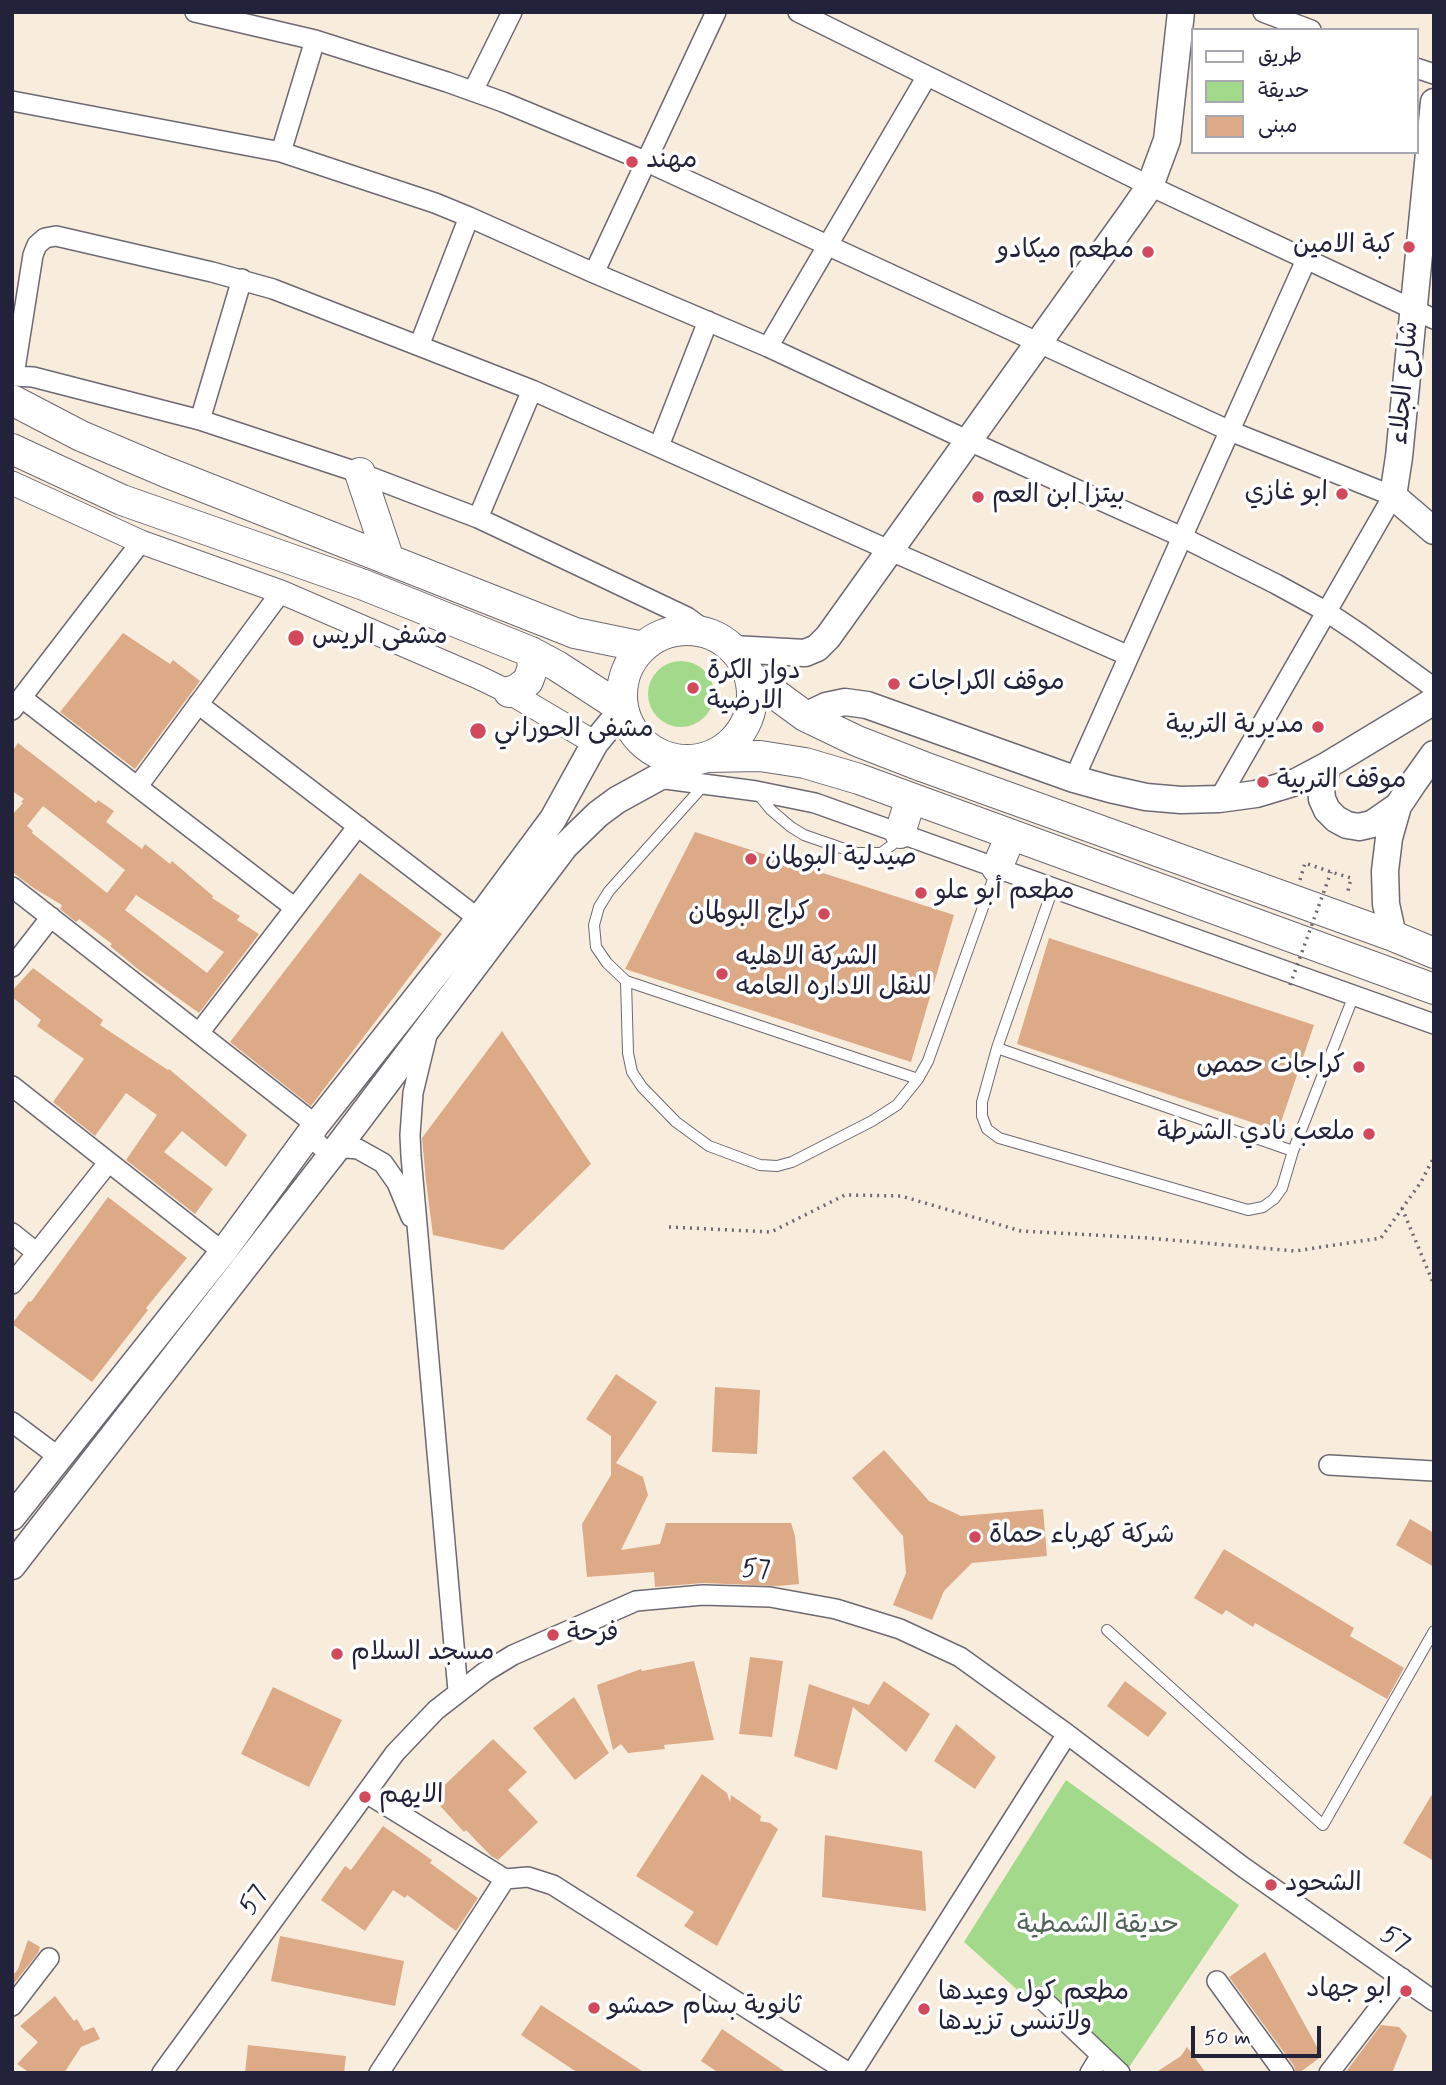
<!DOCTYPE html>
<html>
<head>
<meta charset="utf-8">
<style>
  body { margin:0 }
  #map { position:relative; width:1446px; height:2085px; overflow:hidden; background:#f8eddc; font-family:Mynerve,"Playpen Sans Arabic",sans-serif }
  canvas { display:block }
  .frame { position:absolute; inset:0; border:14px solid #22223b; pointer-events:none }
  .legend { position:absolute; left:1191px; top:28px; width:228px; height:126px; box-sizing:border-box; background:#fff; border:2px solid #a7a7b1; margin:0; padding:9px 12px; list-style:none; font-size:21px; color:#22223b }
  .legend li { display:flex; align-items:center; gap:14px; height:35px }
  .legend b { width:35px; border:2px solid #a7a7b1 }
  .scale { position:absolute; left:1191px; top:2026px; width:130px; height:32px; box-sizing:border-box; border:4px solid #22223b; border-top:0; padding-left:9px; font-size:21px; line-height:24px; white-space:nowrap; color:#22223b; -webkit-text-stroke:5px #fff; paint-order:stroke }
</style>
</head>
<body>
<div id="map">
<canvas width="1446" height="2085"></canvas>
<div class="frame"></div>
<ul class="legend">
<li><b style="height:9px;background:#fff"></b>طريق</li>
<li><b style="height:19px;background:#a3d98a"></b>حديقة</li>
<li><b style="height:19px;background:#ddaa87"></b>مبنى</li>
</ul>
<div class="scale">50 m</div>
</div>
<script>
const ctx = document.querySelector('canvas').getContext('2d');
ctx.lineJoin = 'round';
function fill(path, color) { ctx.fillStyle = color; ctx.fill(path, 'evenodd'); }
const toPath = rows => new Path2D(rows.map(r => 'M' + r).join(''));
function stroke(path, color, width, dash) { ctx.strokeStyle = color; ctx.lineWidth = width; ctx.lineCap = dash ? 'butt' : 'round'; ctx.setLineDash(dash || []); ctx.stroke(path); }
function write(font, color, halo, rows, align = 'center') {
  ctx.font = font + ' Mynerve,"Playpen Sans Arabic",sans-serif'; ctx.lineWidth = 7; ctx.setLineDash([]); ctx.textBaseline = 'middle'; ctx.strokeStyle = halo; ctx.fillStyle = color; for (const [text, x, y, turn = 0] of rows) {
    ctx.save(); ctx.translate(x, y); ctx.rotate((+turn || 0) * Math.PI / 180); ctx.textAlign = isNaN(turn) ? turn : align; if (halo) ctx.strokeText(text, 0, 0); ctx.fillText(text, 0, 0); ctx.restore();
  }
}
const green = toPath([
  '648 694a33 33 0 1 1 66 0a33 33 0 1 1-66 0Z',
  [1066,1780,1239,1905,1125,2073,1110,2073,964,1942]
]);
const building = toPath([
  [123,633,170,664,173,660,200,681,135,769,60,712],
  [18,743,96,803,98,800,114,811,106,822,142,849,145,844,170,864,172,861,213,896,212,898,240,916,237,920,259,934,199,1013,139,970,110,946,112,944,79,919,76,922,60,909,62,905,35,889,12,872,12,815,23,803,21,802,24,799,12,791,12,752],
  [43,806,125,870,107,893,32,833,33,831,27,826],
  [136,895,224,952,207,973,125,910],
  [695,832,954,915,911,1062,625,969],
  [360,873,442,934,311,1106,230,1042],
  [1049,938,1314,1025,1278,1131,1017,1044],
  [33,968,103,1020,100,1025,168,1070,169,1069,247,1135,226,1167,182,1131,164,1152,213,1189,195,1214,126,1160,157,1115,126,1093,95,1136,53,1102,84,1059,37,1026,41,1020,12,997,12,991],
  [502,1031,591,1164,503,1250,433,1235,426,1181,422,1138],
  [108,1197,187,1258,146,1308,148,1310,92,1382,12,1324,29,1301,31,1302],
  [616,1374,657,1402,616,1463,643,1477,648,1495,621,1550,660,1544,666,1523,791,1523,795,1536,799,1584,778,1586,703,1583,655,1587,654,1572,587,1577,582,1524,611,1475,611,1436,586,1419],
  [715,1387,760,1390,757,1454,712,1452],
  [884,1450,929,1501,961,1516,1043,1509,1047,1556,972,1563,944,1591,932,1620,893,1605,906,1573,903,1536,852,1478],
  [1410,1519,1434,1533,1434,1567,1396,1545],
  [1224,1549,1354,1628,1350,1636,1404,1668,1387,1699,1255,1623,1253,1627,1226,1610,1222,1615,1194,1598],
  [750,1657,783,1661,772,1737,739,1734],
  [694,1661,714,1740,664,1745,665,1749,628,1753,621,1744,613,1750,597,1685,641,1669,642,1671],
  [884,1681,930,1714,906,1752,853,1707,837,1770,794,1756,809,1684,869,1705],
  [1125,1681,1167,1713,1148,1737,1107,1706],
  [273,1687,342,1720,309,1787,241,1754],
  [574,1697,609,1753,575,1780,533,1728],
  [956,1724,996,1757,975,1789,934,1761],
  [493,1739,527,1772,508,1790,538,1822,498,1860,491,1856,466,1830,464,1832,432,1797],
  [702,1774,727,1793,730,1802,731,1795,761,1816,760,1821,770,1823,778,1829,717,1946,684,1926,694,1912,636,1876],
  [1434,1791,1434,1861,1403,1843],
  [383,1826,432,1860,430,1863,478,1898,456,1931,407,1895,405,1898,393,1890,365,1931,321,1900,345,1866,351,1870],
  [825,1835,922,1851,926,1911,822,1897],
  [280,1936,404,1961,395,2006,271,1981],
  [28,1940,40,1947,38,1953,12,1986,12,1977,18,1969],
  [1265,1952,1322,2056,1299,2073,1296,2073,1294,2066,1229,1977],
  [55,1996,74,2021,77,2019,84,2031,94,2027,100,2039,81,2047,64,2073,30,2073,17,2064,38,2042,20,2026],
  [541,2005,645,2073,578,2073,521,2035],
  [1381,2025,1399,2027,1407,2036,1392,2073,1345,2073],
  [722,2029,787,2073,719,2073,701,2061],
  [248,2045,346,2056,344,2073,245,2073],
  [1187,2047,1206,2073,1155,2073,1181,2056]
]);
const path = toPath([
  [1300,880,1305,863,1331,872,1351,878,1347,895],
  [1402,1208,1434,1285],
  [669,1227,771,1232,845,1195,901,1196,1021,1231,1148,1238,1295,1251,1381,1238,1421,1182,1434,1157]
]);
const service = toPath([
  [704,785,609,891,599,907,594,925,596,947,607,963,626,981,918,1079],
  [758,794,771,810,791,827,804,835,856,853,881,853,892,845,898,836],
  [1053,888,997,1048,982,1102,982,1116,987,1129,999,1138,1248,1210,1263,1207,1274,1199,1282,1188,1293,1151,1354,995],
  [626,981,628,1053,632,1072,642,1087,676,1122,709,1146,760,1165,777,1166,792,1162,872,1121,897,1105,918,1079,928,1061,996,871],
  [997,1048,1293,1151],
  [1107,1630,1323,1825,1434,1631]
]);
const minor = toPath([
  [195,12,315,40,447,82,503,102,645,161,1230,431,1393,496,1219,799],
  [798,12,1150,186,1434,319],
  [1263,12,1311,30],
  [1416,68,1434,74],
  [473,91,512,12],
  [12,101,281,152,435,203,469,217,594,273,768,347,969,441,1182,537,1276,584,1327,612,1360,634,1434,688],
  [281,152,315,40],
  [594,273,716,12],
  [419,346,469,217],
  [768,347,927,76],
  [14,375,33,255,37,245,45,238,56,236,212,272,273,289,532,390,891,551,1129,656],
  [12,376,33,377,200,420,360,473,478,518,687,617,710,634],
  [200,420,242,279],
  [659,446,708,321],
  [478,518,532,390],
  [22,698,295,908],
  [198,704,479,919],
  [12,710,141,542],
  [658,778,756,791,815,803,1434,1024],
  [1074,779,1306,260],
  [138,786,281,592],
  [12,887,316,1125,314,1136,317,1143,323,1148,330,1149,348,1148,358,1149,383,1163,397,1183,411,1217],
  [12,967,51,917],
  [199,1033,358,826],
  [427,1035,413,1093,410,1135,411,1156,458,1691],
  [12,1086,223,1252],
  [12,1233,37,1253],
  [12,1284,108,1163],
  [12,1422,60,1458],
  [1329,1465,1434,1471],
  [366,1793,505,1879],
  [1217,1981,1284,2073],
  [1040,1997,1120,2073],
  [12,2006,49,1958],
  [162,2073,395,1753,436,1710,485,1672,513,1655,636,1601,703,1595,770,1597,836,1609,900,1629,960,1657,1067,1734,1243,1867,1434,2001],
  [379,2073,505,1879,528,1877,553,1885,849,2073],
  [852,2073,1067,1734],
  [1090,2073,1101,2055],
  [1329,2073,1402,1978]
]);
const tertiary = toPath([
  [12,483,141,542,281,592,478,677,509,692,595,743]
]);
const secondary = toPath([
  [1434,102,1399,457,1393,496,1434,531],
  [733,649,805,653,817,648,828,637,1132,212,1150,186,1167,140,1181,12],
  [805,716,826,706,845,702,867,705,1074,779,1110,789,1146,797,1181,800,1219,799,1256,794,1296,782,1328,765,1434,701],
  [1328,765,1321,787,1322,799,1327,810,1336,819,1347,825,1359,827,1372,824,1398,806],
  [1393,936,1386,904,1385,871,1389,838,1398,806,1414,782,1434,754],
  [12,1517,223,1252,316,1125,479,919,553,819,595,743,623,709],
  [12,1566,337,1148,565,846,598,814,617,800,657,778,707,757]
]);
const primary = toPath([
  [12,400,81,436,166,472,575,633,643,647],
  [12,449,122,500,364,585,531,652,557,666,623,709],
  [360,473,389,560],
  '622 695a65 65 0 1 1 130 0a65 65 0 1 1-130 0Z',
  [749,675,805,716,857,741,924,767,1393,936,1434,953],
  [509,692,516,690,528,681,533,667,531,652],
  [707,757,760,756,805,763,859,779,1434,989],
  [900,833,911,798],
  [997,868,1011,835]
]);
const pathBridge = toPath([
  [1290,985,1331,872]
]);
const markers = [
  [632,162,7,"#d1495b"],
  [1409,247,7,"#d1495b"],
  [1148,252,7,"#d1495b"],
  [1342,494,7,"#d1495b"],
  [978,497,7,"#d1495b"],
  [296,638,9,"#d1495b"],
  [894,684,7,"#d1495b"],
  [693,688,7,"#d1495b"],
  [1318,727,7,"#d1495b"],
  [478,731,9,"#d1495b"],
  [1263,782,7,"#d1495b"],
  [751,859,7,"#d1495b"],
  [921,893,7,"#d1495b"],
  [824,914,7,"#d1495b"],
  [722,974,7,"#d1495b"],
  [1359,1067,7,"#d1495b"],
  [1369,1134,7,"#d1495b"],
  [975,1537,7,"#d1495b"],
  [553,1635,7,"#d1495b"],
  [337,1654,7,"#d1495b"],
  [365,1797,7,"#d1495b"],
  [1271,1885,7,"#d1495b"],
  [1406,1991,7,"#d1495b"],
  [594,2008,7,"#d1495b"],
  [924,2009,7,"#d1495b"]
];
const poiNames = [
  ["مهند",646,162],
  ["كبة الامين",1395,247,"right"],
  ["مطعم ميكادو",1134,252,"right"],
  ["ابو غازي",1328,494,"right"],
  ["بيتزا ابن العم",992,497],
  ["مشفى الريس",312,638],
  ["دوار الكرة",707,673],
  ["الارضية",707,703],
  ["موقف الكراجات",908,684],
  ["مديرية التربية",1304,727,"right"],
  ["مشفى الحوراني",494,731],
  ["موقف التربية",1277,782],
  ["صيدلية البولمان",765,859],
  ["مطعم أبو علو",935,893],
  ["كراج البولمان",810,914,"right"],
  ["الشركة الاهليه",736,959],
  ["للنقل الاداره العامه",736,989],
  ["كراجات حمص",1345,1067,"right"],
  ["ملعب نادي الشرطة",1355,1134,"right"],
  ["شركة كهرباء حماة",989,1537],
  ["فرحة",567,1635],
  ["مسجد السلام",351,1654],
  ["الايهم",379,1797],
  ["الشحود",1285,1885],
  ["ابو جهاد",1392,1991,"right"],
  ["مطعم كول وعيدها",938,1994],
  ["ولاتنسى تزيدها",938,2024],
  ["ثانوية بسام حمشو",608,2008]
];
const streetNames = [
  ["شارع الجلاء",1406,383,-85],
  ["57",756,1571,4],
  ["57",255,1901,-54],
  ["57",1394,1941,35]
];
const parkNames = [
  ["حديقة الشمطية",1098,1927]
];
fill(green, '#a3d98a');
fill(building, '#ddaa87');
stroke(service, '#6d6973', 12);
stroke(minor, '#6d6973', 22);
stroke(tertiary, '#6d6973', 25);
stroke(secondary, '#6d6973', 29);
stroke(primary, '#6d6973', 32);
stroke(path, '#6d6973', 3.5, [2, 5]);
stroke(service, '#fff', 10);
stroke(minor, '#fff', 19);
stroke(tertiary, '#fff', 23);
stroke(secondary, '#fff', 26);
stroke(primary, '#fff', 30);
stroke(pathBridge, '#6d6973', 3.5, [2, 5]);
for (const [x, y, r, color] of markers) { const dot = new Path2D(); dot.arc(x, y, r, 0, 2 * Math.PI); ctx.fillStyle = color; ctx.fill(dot); stroke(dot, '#fff', 2.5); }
write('26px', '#22223b', '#fff', poiNames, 'left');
write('26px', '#22223b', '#fff', streetNames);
write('26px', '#4f6257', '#fff', parkNames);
</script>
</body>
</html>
